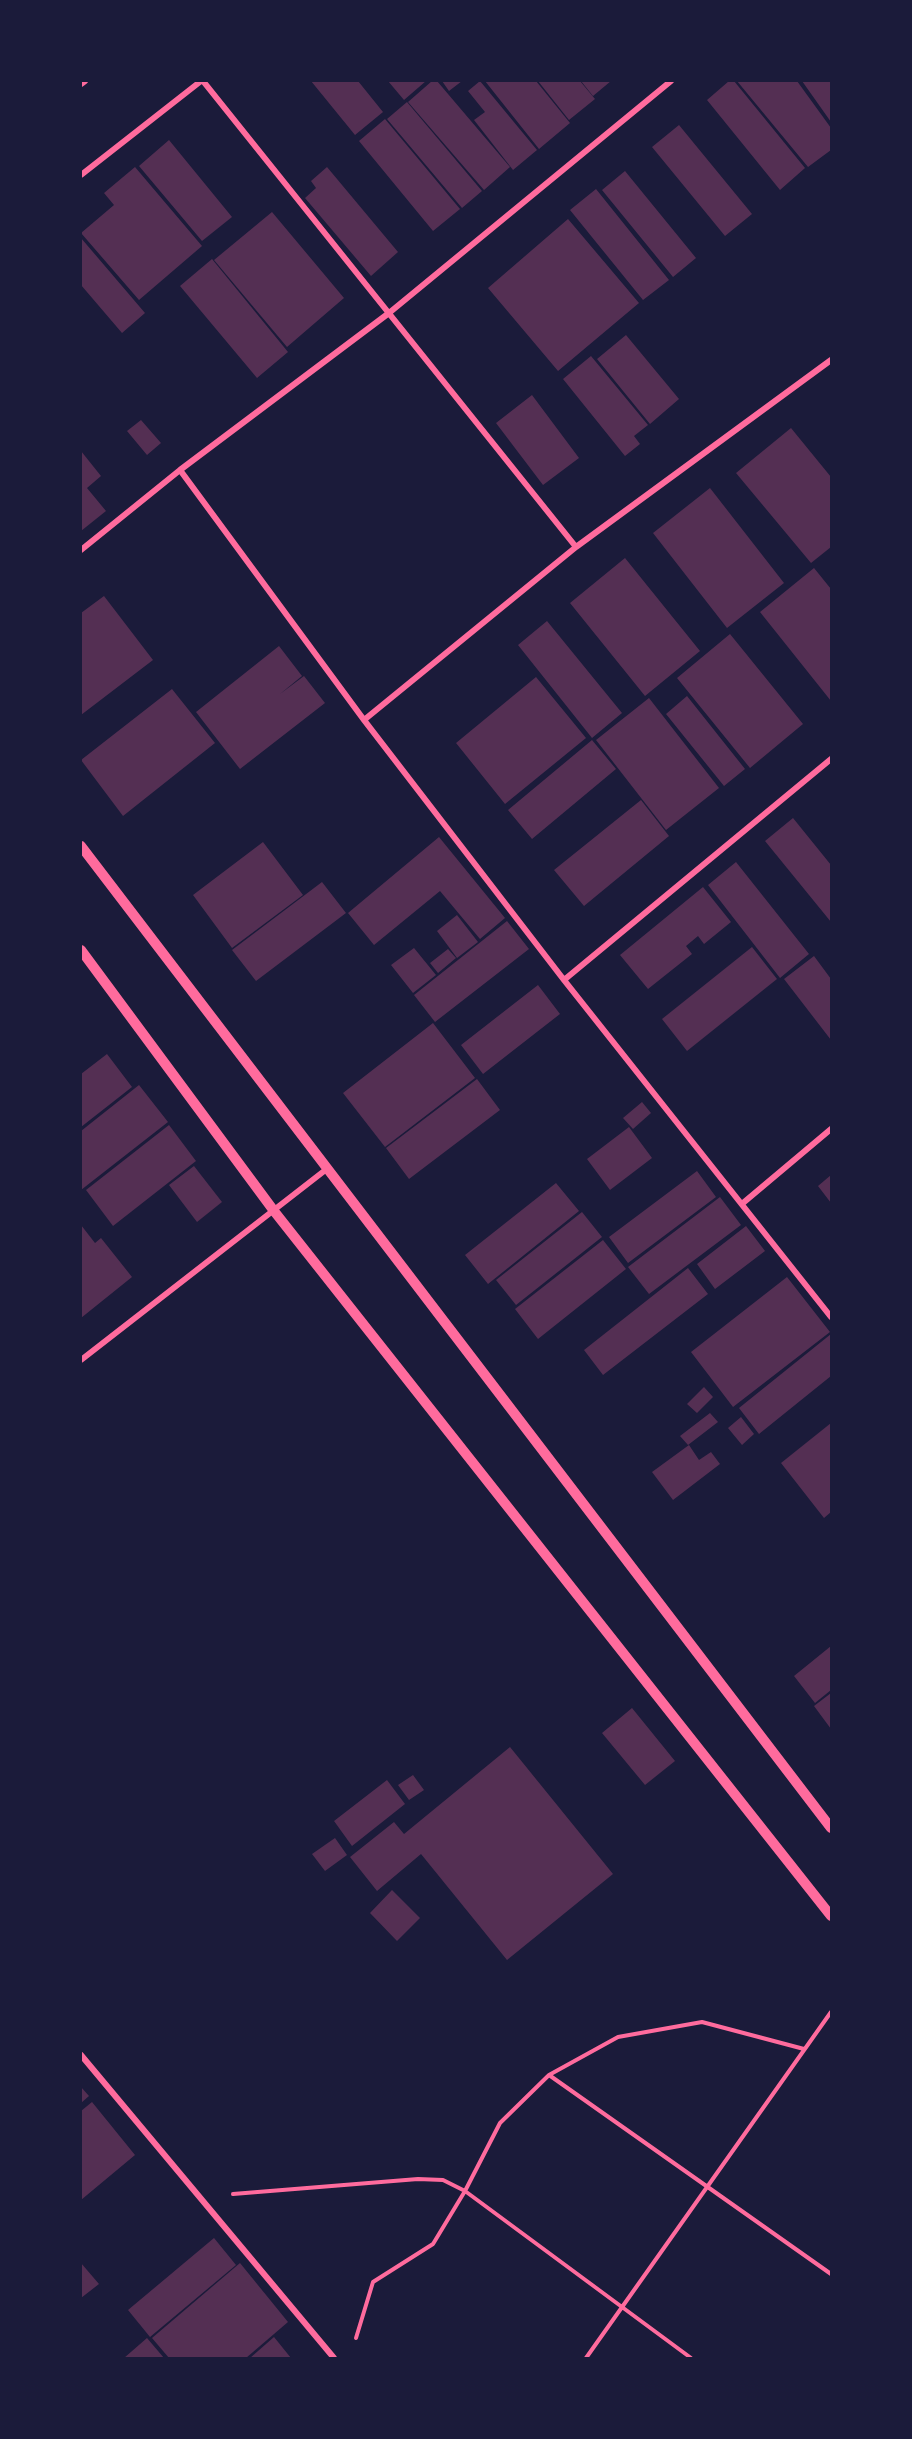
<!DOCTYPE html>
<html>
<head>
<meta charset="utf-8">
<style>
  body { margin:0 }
  #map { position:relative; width:912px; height:2439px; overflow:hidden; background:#1b1b3a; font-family:Inter,sans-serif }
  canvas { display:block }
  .frame { position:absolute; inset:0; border:82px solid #1b1b3a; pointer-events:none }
</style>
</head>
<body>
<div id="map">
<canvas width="912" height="2439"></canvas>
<div class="frame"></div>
</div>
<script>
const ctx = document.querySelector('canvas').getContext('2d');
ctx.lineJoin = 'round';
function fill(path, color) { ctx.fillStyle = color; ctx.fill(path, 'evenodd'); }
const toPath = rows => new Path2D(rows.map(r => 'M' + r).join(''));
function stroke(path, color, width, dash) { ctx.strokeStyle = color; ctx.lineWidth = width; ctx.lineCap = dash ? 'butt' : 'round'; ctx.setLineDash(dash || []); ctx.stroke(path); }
const building = toPath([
  [311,81,358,81,383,112,355,135],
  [388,81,426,81,404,100],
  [432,81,437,81,510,167,484,190,408,102],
  [442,81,462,81,449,91],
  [480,81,537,150,513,170,474,120,485,112,468,91],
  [485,81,536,81,570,123,539,149],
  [538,81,580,81,595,99,569,120],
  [581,81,611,81,593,96],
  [729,81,734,81,805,168,780,190,707,100],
  [737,81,797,81,831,128,831,150,808,167],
  [802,81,831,81,831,122],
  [407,102,482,191,462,208,387,119],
  [385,119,460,209,433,231,359,141],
  [679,125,752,214,725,236,652,147],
  [169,140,232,217,202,241,139,166],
  [135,167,202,246,139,300,81,233,114,205,104,193],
  [327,167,398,252,371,276,305,198,316,188,311,181],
  [625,171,696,258,673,277,602,190],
  [596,189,669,280,643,300,570,210],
  [272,212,344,298,287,347,214,260],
  [568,219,639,303,558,371,488,288],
  [81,238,145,313,122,333,81,285],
  [212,259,288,352,257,378,180,286],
  [626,335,679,399,650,424,597,359],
  [591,356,648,425,634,436,640,444,625,456,563,379],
  [532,395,579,458,543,485,496,423],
  [141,420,161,443,147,455,127,431],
  [791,428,831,477,831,547,811,563,736,473],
  [81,451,101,476,87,488,106,511,81,531],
  [710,488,784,583,727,628,653,533],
  [625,558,700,651,645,696,570,603],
  [814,568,831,589,831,701,760,612],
  [104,596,153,660,81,715,81,613],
  [547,621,622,713,592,738,518,645],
  [730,634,803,724,750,768,677,678],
  [279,646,302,676,280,694,304,676,325,703,240,769,196,712],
  [536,677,586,738,505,804,456,743],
  [172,689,215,743,123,816,81,760],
  [687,696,745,769,724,786,666,714],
  [649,698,719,788,666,830,596,740],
  [592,740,616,769,532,839,508,810],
  [641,800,669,836,584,906,554,870],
  [793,818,831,865,831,922,765,841],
  [439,837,505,918,480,939,440,891,374,945,348,913],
  [263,842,303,895,232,948,193,895],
  [736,862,809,954,780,978,708,885],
  [322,882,346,913,256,981,232,950],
  [703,887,731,922,704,944,698,936,686,946,692,954,648,989,620,955],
  [457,915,478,942,457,958,437,931],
  [507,921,529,949,435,1022,414,995],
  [752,947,777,979,687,1051,662,1019],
  [414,948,436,975,413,993,391,965],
  [448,949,456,958,438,973,430,963],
  [814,956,831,979,831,1040,784,979],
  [538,985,560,1014,483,1074,461,1045],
  [433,1023,475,1078,385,1147,343,1093],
  [107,1054,132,1087,81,1127,81,1074],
  [477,1079,500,1110,409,1179,386,1148],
  [139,1085,168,1122,81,1190,81,1131],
  [642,1102,651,1113,633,1129,623,1118],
  [169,1125,196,1161,113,1226,86,1190],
  [629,1127,652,1158,610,1190,587,1159],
  [194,1166,222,1202,197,1222,169,1185],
  [697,1171,716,1197,628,1263,609,1237],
  [831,1175,831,1203,818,1186],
  [556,1183,579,1211,488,1284,465,1255],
  [720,1197,741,1225,649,1294,628,1267],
  [582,1212,602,1237,516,1305,496,1280],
  [81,1225,95,1243,101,1238,132,1277,81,1318],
  [746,1226,765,1251,715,1289,697,1264],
  [603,1240,626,1269,538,1339,515,1309],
  [688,1268,708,1294,603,1375,584,1350],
  [787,1277,830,1332,733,1407,691,1352],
  [831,1334,831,1376,759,1434,739,1408],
  [704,1387,713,1397,697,1413,687,1404],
  [710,1413,718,1422,688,1445,680,1436],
  [741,1417,754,1434,742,1445,728,1428],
  [831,1423,831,1512,824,1518,781,1463],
  [689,1445,699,1460,711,1452,720,1464,673,1500,652,1472],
  [831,1646,831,1690,815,1703,794,1676],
  [831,1693,831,1729,814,1706],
  [632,1708,675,1761,645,1785,602,1733],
  [510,1747,613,1874,507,1960,421,1854,377,1891,350,1857,394,1822,404,1834],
  [413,1775,424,1790,409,1800,398,1785],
  [387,1780,405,1804,352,1846,334,1821],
  [335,1838,347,1855,325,1871,312,1854],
  [392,1890,420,1918,397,1941,370,1913],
  [81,2087,89,2096,81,2103],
  [92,2102,135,2155,81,2200,81,2111],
  [214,2238,236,2265,150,2337,128,2310],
  [81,2263,99,2284,81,2298],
  [240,2263,288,2322,246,2358,169,2358,152,2338],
  [274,2337,291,2358,250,2358],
  [147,2338,164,2358,124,2358]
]);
const path = toPath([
  [549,2075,831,2274],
  [233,2194,418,2179,443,2180,465,2191,691,2358],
  [356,2338,373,2282,433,2244,465,2191,500,2123,549,2075,618,2037,702,2022,804,2049],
  [586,2358,831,2012]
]);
const minor = toPath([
  [203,81,576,547],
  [81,84,85,81],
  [81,175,201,81],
  [180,470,364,720,564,980,831,1317],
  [81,550,180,470,389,313,671,81],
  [364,720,576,547,831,360],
  [564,980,831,759],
  [743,1203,831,1129],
  [81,1360,328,1168],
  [81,2055,334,2358]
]);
const tertiary = toPath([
  [81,846,831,1828],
  [81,950,274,1211,831,1916]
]);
fill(building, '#542f53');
stroke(path, '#ff6b9d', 4);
stroke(minor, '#ff6b9d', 6);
stroke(tertiary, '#ff6b9d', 10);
</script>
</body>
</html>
